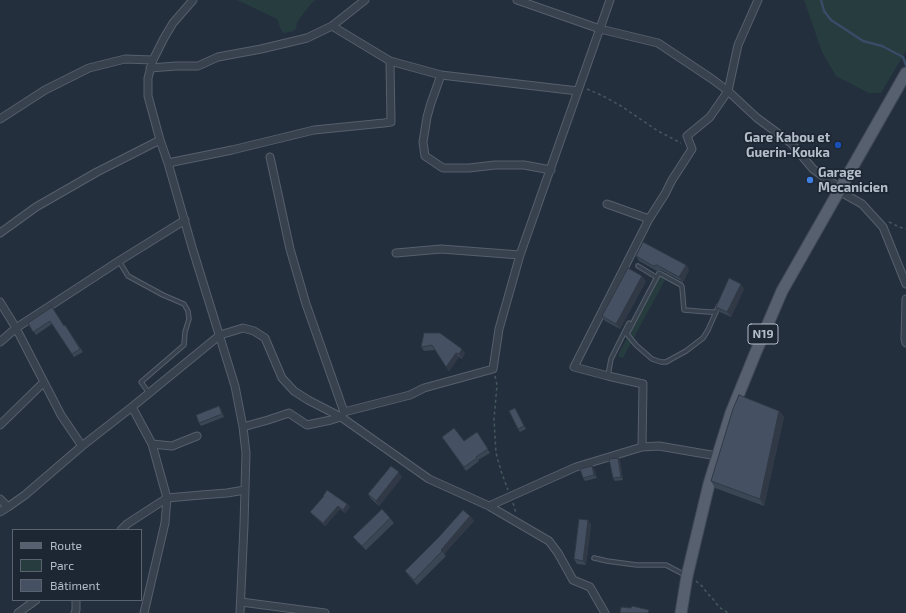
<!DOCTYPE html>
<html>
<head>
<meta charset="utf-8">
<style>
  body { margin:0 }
  #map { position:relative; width:906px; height:613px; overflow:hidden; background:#242f3e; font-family:"Exo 2",sans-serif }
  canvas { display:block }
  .legend { position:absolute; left:12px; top:529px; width:130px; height:72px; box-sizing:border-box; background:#1d2633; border:1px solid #59626f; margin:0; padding:5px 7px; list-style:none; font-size:12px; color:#b4bcc9 }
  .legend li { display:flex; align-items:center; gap:8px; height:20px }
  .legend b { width:20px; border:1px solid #59626f }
</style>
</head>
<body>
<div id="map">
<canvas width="906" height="613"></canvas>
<ul class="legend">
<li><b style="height:5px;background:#56606e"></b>Route</li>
<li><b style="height:11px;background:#263c3f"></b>Parc</li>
<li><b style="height:11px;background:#455162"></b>Bâtiment</li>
</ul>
</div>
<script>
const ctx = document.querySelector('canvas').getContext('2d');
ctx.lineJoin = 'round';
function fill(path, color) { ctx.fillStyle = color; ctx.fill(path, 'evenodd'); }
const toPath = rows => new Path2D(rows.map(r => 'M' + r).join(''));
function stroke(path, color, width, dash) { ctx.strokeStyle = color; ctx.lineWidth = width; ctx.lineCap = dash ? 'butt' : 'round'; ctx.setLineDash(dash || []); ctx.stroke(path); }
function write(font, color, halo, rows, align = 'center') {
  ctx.font = font + ' "Exo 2",sans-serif'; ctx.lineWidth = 3.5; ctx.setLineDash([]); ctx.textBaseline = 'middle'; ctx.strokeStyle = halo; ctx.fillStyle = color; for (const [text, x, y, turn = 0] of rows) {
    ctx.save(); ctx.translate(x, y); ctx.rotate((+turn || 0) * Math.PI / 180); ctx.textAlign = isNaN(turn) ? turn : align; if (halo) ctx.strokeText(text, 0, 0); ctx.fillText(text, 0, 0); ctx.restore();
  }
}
const green = toPath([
  [237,0,315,0,310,5,297,22,296,29,293,31,283,33,280,27,277,19],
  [804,0,906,0,906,51,881,93,869,93,836,76,822,52],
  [659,276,662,276,666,278,623,358,619,357,618,355]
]);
const stream = toPath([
  [821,0,824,11,831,20,863,41,882,46,903,57,906,65]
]);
const path = toPath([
  [587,89,603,96,621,106,658,131,681,143],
  [889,222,899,227,906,229],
  [495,376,497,385,494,419,496,453,501,471,508,490],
  [513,503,516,513],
  [696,581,703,587,707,593,713,599,719,607,728,613]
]);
const service = toPath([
  [119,261,128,276,163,295,184,304,188,311,189,319,185,332,184,345,141,382,149,393],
  [638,266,656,277],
  [624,333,627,334,636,345,652,359,661,362,666,362,686,351,703,338,708,330,719,305],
  [627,334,659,273,681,285,682,287,684,310,709,312,716,312],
  [608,376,609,370,611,359,629,323],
  [594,558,607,561,637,565,666,565,685,575]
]);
const minor = toPath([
  [193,0,173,23,164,38,153,60,148,78,148,96,160,140,168,163,192,247,235,386,243,427,246,453,244,525,240,613],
  [517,0,600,29,658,43,712,79,728,91,757,118,791,143,813,169,841,189],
  [332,26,390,61,441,75,578,91],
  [150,68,176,66,198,66,218,57,261,49,307,38,332,26,365,0],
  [441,75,431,103,427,117,423,142,425,156,443,168,469,168,495,165,524,165,551,170],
  [0,119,45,90,89,68,125,59,153,60],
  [270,157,290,249,306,304,344,412],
  [168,163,232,150,314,130,384,123,391,122,390,61],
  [839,191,862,204,883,227,906,284],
  [607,204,649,219],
  [0,233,36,207,97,172,160,140],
  [396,253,441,249,520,255],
  [906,299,905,339,906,343],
  [0,302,16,328,61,415,82,446],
  [0,342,16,328,119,261,185,220],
  [132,407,152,444,167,498,165,523,144,613],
  [0,425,43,383],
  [243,427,268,420,289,413,307,425,331,420,341,417,344,412,410,395,424,388,493,369,499,329,520,255,610,0],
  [152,444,172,446,197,436],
  [642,447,643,384,608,376,574,367,649,219,665,194,672,180,692,149,687,136,710,117,728,91,738,45,758,0],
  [0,499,8,507,25,495,82,446,132,407,220,335,243,328,254,331,265,338,282,378,294,391,308,400,341,417,429,479,489,506,549,541,558,553,573,580,590,587,605,613],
  [489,506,576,467,642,447,659,446,717,456],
  [0,512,8,507],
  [121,530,127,524,167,498,201,495,227,493,245,490],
  [241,602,325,613],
  [18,613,36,600],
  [75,613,76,610,76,600]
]);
const primary = toPath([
  [681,613,687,576,709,484,731,413,755,354,782,291,906,73]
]);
const wall = toPath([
  [636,256,686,265,689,270,683,282,661,270,657,271,639,261],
  [646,281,620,329,605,321,602,316],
  [744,289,731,317,720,312,716,307],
  [52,307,64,326,65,325,83,352,74,357,52,324,36,335,28,323],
  [424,333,465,353,462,359,459,357,449,371,435,350,424,351,421,347],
  [219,406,221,409,224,417,201,426,199,423],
  [779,411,784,417,764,506,715,488,711,481],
  [517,412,526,429,520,432,518,429],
  [477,432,490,453,478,460,479,461,466,471,442,437,464,441],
  [618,458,620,461,623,480,615,481,613,478],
  [594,469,597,478,585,481,583,478],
  [402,477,379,506,371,499,368,494],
  [323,496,347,504,350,507,345,513,340,509,325,526,313,515,310,512,324,497],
  [470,516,474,521,444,554,446,556,417,585,408,575,405,571],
  [390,518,394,523,366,550,357,542,353,537],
  [588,520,591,525,586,565,577,564,574,559]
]);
const shadedWall = toPath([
  [686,265,689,270,683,282,679,277],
  [642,276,646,281,620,329,616,324],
  [741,284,744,289,731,317,727,312],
  [462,349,465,353,462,359,459,354],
  [456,353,459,357,449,371,446,367],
  [219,406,221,409,224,417,222,414],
  [779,411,784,417,764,506,760,499],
  [618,458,620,461,623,480,621,477],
  [592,466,594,469,597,478,594,475],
  [399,472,402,477,379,506,376,501],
  [347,504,350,507,345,513,343,510],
  [338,506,340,509,325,526,323,523],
  [470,516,474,521,444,554,441,550],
  [588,520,591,525,586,565,583,561]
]);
const building = toPath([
  [643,242,686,265,679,277,657,265,653,266,636,256,643,242],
  [628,268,642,276,616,324,602,316,628,268],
  [729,278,741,284,727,312,716,307,729,278],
  [52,307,64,326,65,325,80,349,72,354,50,321,33,332,28,323,52,307],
  [424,333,440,333,462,349,459,354,456,353,446,367,432,345,421,347,424,333],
  [739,395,779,411,760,499,711,481,733,409,739,395],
  [219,406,222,414,199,423,196,415,219,406],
  [515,408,524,426,518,429,509,411,515,408],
  [454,428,464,441,477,432,488,449,476,457,477,458,464,467,442,437,454,428],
  [618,458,621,477,613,478,609,459,618,458],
  [391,466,399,472,376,501,368,494,391,466],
  [592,466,594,475,583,478,580,469,592,466],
  [327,490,347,504,343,510,338,506,323,523,310,512,324,496,323,496,327,490],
  [382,509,390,518,362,546,353,537,382,509],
  [463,510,470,516,441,550,442,551,414,580,405,571,438,538,463,510],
  [579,519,588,520,583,561,574,559,579,519],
  [632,606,649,610,648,613,620,613,621,607,631,608,632,606]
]);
const markers = [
  [838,145,4,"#1a4fb4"],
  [810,180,4,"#3f7fe0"]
];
const shields = [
  [763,334,30]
];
const shieldNames = [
  ["N19",763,334]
];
const poiNames = [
  ["Gare Kabou et",830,138],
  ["Guerin-Kouka",830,153],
  ["Garage",818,173,"left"],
  ["Mecanicien",818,188,"left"]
];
fill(green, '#263c3f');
stroke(stream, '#394c67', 2.5);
stroke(service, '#565f6c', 5.5);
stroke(minor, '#565f6c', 9);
stroke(primary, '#414a57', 13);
stroke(path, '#44595c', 1.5, [3, 3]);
stroke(service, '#38414e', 3.5);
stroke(minor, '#38414e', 7);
stroke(primary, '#56606e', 11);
fill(wall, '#3b4654');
fill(shadedWall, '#303945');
fill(building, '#455162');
stroke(building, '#303945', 1);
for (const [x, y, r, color] of markers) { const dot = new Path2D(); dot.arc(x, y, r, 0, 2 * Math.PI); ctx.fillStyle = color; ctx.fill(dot); stroke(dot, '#1d2633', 1.5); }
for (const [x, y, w] of shields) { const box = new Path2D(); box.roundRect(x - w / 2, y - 10, w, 20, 3); ctx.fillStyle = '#1d2633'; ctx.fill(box); stroke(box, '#b4bcc9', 1); }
write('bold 12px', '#b4bcc9', null, shieldNames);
write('bold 13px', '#b4bcc9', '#1d2633', poiNames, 'right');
</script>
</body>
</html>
